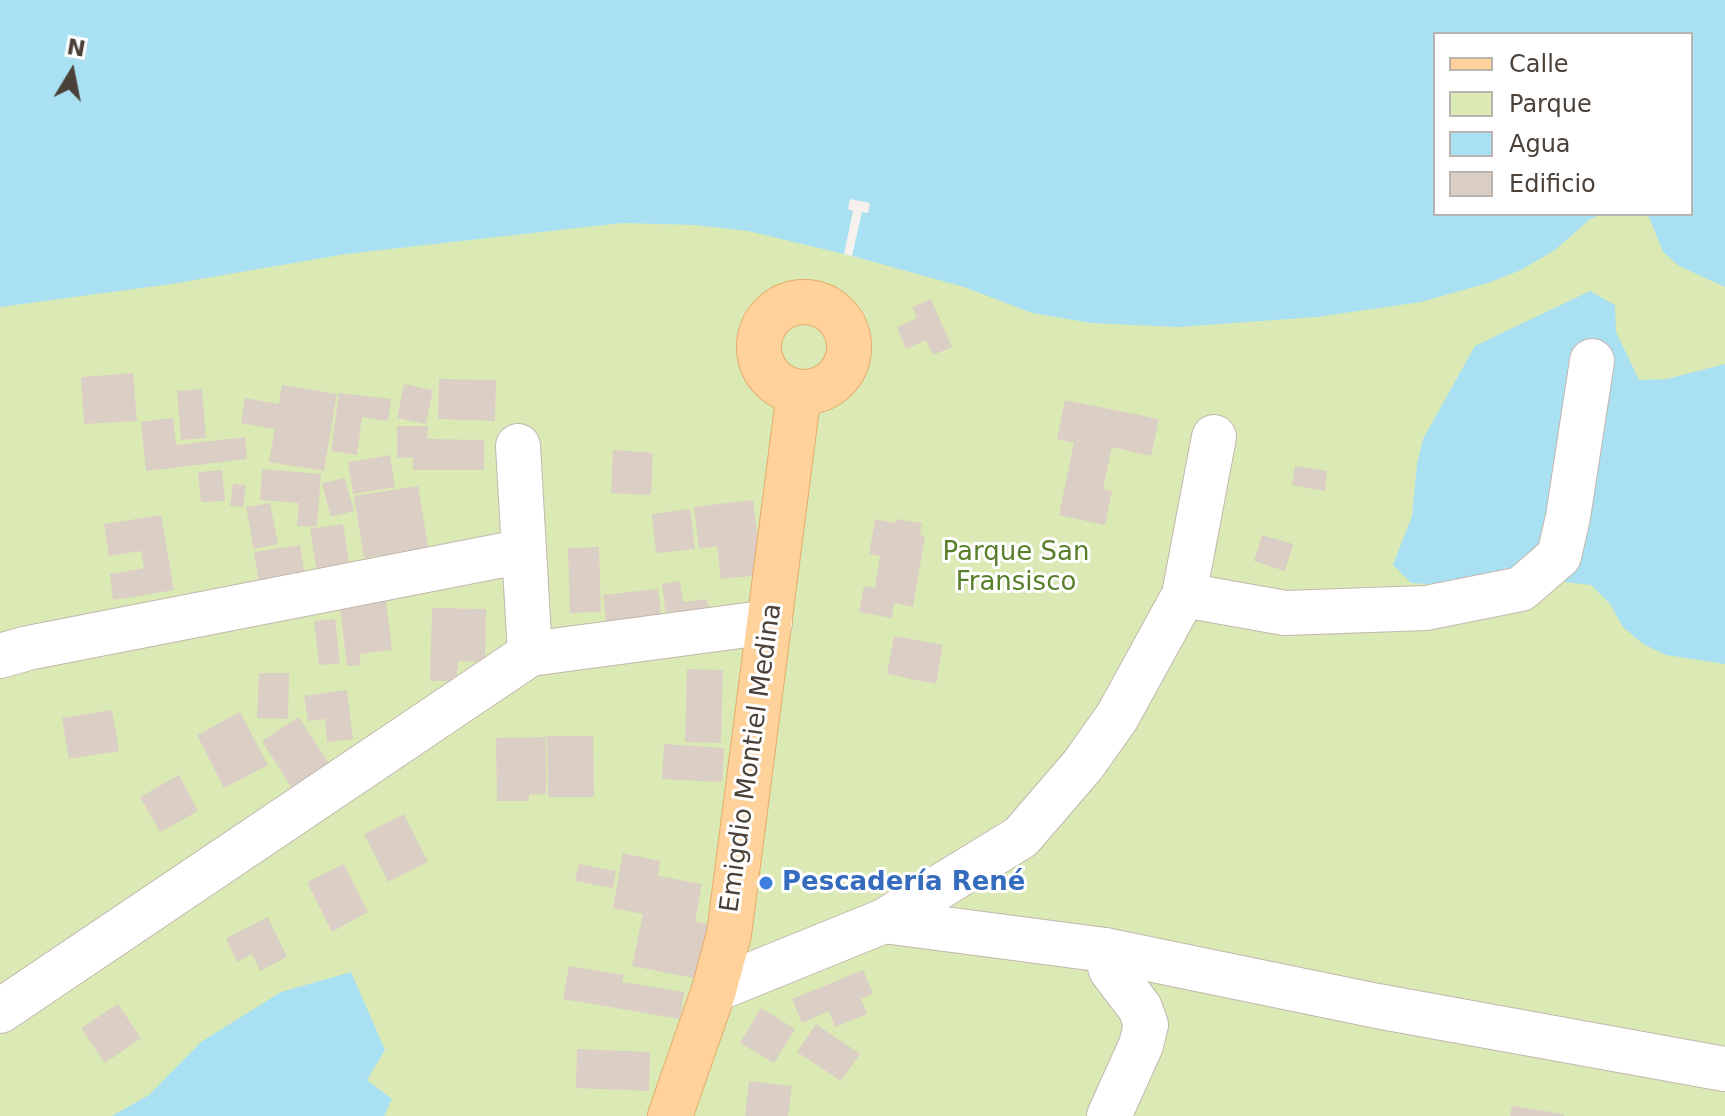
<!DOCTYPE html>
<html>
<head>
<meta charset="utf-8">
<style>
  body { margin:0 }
  #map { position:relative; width:1725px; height:1116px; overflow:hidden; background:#f6f1ec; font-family:"DejaVu Sans",sans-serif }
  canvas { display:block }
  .legend { position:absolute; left:1433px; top:32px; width:260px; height:184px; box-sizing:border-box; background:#fff; border:2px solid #b7b3b0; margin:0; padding:10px 14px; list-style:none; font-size:24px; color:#4b4139 }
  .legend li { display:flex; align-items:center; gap:16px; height:40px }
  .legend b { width:40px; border:2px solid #b7b3b0 }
  .north { position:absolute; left:32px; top:32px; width:80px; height:80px; -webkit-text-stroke:6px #fff; paint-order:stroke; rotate:10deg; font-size:22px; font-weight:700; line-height:32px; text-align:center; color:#4b4139 }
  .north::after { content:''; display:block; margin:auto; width:28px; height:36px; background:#4b4139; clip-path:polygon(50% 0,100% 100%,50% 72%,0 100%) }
</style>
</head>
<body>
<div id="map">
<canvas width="1725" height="1116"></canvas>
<ul class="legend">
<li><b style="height:10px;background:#ffd29c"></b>Calle</li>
<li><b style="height:22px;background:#dbeab5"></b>Parque</li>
<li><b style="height:22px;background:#a9e0f2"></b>Agua</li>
<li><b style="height:22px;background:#dbcec4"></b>Edificio</li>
</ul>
<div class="north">N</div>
</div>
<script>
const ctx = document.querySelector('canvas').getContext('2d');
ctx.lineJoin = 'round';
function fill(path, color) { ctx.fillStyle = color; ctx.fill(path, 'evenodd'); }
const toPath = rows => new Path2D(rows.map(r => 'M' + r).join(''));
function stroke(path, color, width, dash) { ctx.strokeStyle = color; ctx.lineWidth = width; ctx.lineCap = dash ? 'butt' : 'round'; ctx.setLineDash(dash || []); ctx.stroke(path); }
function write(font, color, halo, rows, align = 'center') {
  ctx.font = font + ' "DejaVu Sans",sans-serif'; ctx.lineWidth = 6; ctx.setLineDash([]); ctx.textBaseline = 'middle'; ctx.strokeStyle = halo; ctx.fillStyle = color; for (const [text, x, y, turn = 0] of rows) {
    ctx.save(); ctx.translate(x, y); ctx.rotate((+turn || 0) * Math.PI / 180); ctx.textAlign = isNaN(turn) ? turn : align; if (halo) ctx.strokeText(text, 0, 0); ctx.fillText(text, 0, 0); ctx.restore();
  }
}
const green = toPath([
  [1725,17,1725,1116,0,1116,0,26],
  [1435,34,1691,34,1691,214,1435,214]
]);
const water = toPath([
  [0,0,1725,0,1725,287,1679,266,1663,252,1650,219,1646,214,1691,214,1691,34,1435,34,1435,214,1601,214,1589,220,1555,250,1521,270,1488,283,1421,302,1317,317,1178,327,1091,323,1032,313,964,287,852,256,748,231,695,225,622,223,346,254,171,284,0,307],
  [1590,291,1615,305,1616,332,1639,380,1667,379,1725,364,1725,664,1666,655,1643,644,1623,627,1610,604,1591,585,1538,579,1487,587,1411,583,1393,565,1412,516,1417,464,1423,439,1475,346],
  [351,972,385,1050,367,1080,392,1099,384,1116,112,1116,149,1095,201,1042,281,992]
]);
const pier = toPath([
  [850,199,870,203,868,213,862,212,852,256,844,254,853,211,848,209]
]);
const building = toPath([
  [931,299,952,347,933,355,926,340,906,349,897,327,917,318,912,307],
  [133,373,137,421,84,424,81,377],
  [439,379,496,380,495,421,438,419],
  [404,384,433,390,426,424,397,418],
  [282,385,337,394,324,471,269,462,275,429,241,423,245,398,279,404],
  [202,389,206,438,181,440,177,391],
  [339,393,391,399,388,421,362,417,357,455,331,451],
  [1065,400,1159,419,1151,456,1112,447,1103,489,1112,491,1105,525,1059,515,1074,443,1057,439],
  [173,418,176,445,245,437,247,459,146,471,141,422],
  [397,426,428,426,427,439,484,440,484,470,413,470,413,457,397,458],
  [613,450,653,453,651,495,611,493],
  [390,455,395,487,353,494,348,462],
  [1295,466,1327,471,1325,491,1292,485],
  [262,469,321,474,317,527,297,526,299,503,260,500],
  [222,470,225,501,201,502,198,472],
  [345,478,354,511,331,517,322,483],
  [233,484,246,485,243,507,230,506],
  [418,486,430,558,397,563,396,553,364,558,354,496],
  [753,500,762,575,721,579,717,546,699,549,694,507],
  [270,503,278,544,254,549,246,507],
  [690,509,695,549,656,553,652,514],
  [161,515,174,590,113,600,110,574,144,568,141,551,109,556,104,524],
  [875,519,896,523,896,519,922,523,920,535,925,536,913,607,894,603,892,618,859,612,864,586,875,588,880,556,869,554],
  [343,524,351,574,318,580,310,529],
  [1262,535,1293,544,1285,571,1254,561],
  [300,545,305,575,259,583,254,552],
  [599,547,601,612,570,613,568,548],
  [680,581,683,602,707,599,709,619,667,624,662,584],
  [658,589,662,623,607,629,603,595],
  [386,601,392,650,359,654,361,665,347,666,340,607],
  [432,608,486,609,485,662,458,661,457,681,430,681],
  [335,619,340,663,319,665,314,621],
  [894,636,943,645,936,684,887,674],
  [687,669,723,670,721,743,685,742],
  [259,673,289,673,288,719,257,718],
  [347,690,353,739,327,742,325,719,308,721,304,696],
  [112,710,119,751,69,759,62,718],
  [240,712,268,765,224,788,197,735],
  [299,717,329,764,292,788,262,741],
  [547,736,593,736,594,797,548,797],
  [546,737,546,794,529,795,529,801,497,801,496,738],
  [664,744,724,748,722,782,662,779],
  [179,775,198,811,160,832,140,797],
  [404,814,428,862,388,882,364,834],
  [623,853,660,861,658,876,702,884,695,921,709,924,698,979,632,966,643,914,613,908],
  [344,864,368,912,332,932,307,882],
  [579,864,616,871,613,888,575,881],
  [268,917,287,957,260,971,252,954,237,962,226,938],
  [569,966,624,975,622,982,684,992,680,1019,563,999],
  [863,970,873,993,861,999,867,1014,835,1027,829,1011,802,1023,792,999],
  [118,1004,141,1038,105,1063,81,1028],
  [761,1008,795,1029,774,1063,740,1043],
  [816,1024,860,1054,841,1081,797,1052],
  [577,1049,650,1052,649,1091,576,1088],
  [749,1081,792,1086,788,1116,745,1116],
  [1512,1106,1564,1114,1564,1116,1510,1116]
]);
const minor = toPath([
  [518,446,530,654],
  [1184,595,1285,613,1426,608,1521,589,1559,556,1568,517,1592,361],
  [0,656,28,648,524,551],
  [884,921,1021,837,1083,765,1117,717,1184,595,1214,437],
  [1105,950,1111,970,1140,1008,1146,1025,1141,1045,1109,1116],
  [714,990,884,921,1105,950,1377,1006,1725,1069],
  [0,1011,530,654,770,622]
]);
const major = toPath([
  '759 347a45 45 0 1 1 90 0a45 45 0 1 1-90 0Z',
  [670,1116,714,990,729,934,799,392]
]);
const markers = [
  [766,883,8,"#3f7fe0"]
];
const parkNames = [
  ["Parque San",1016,553],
  ["Fransisco",1016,583]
];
const streetNames = [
  ["Emigdio Montiel Medina",752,758,-82]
];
const shopNames = [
  ["Pescadería René",782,883]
];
fill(green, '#dbeab5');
fill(water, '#a9e0f2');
fill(pier, '#f6f1ec');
fill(building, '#dbcec4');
stroke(minor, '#c2b7ae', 46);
stroke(major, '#e5ab6a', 46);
stroke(minor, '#fff', 44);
stroke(major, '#ffd29c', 44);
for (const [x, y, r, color] of markers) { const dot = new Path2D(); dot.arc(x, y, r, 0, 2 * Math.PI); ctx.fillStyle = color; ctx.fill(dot); stroke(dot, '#fff', 3); }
write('26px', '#587e2a', '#fff', parkNames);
write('26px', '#4b4139', '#fff', streetNames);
write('bold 26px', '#366cbe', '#fff', shopNames, 'left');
</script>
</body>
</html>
